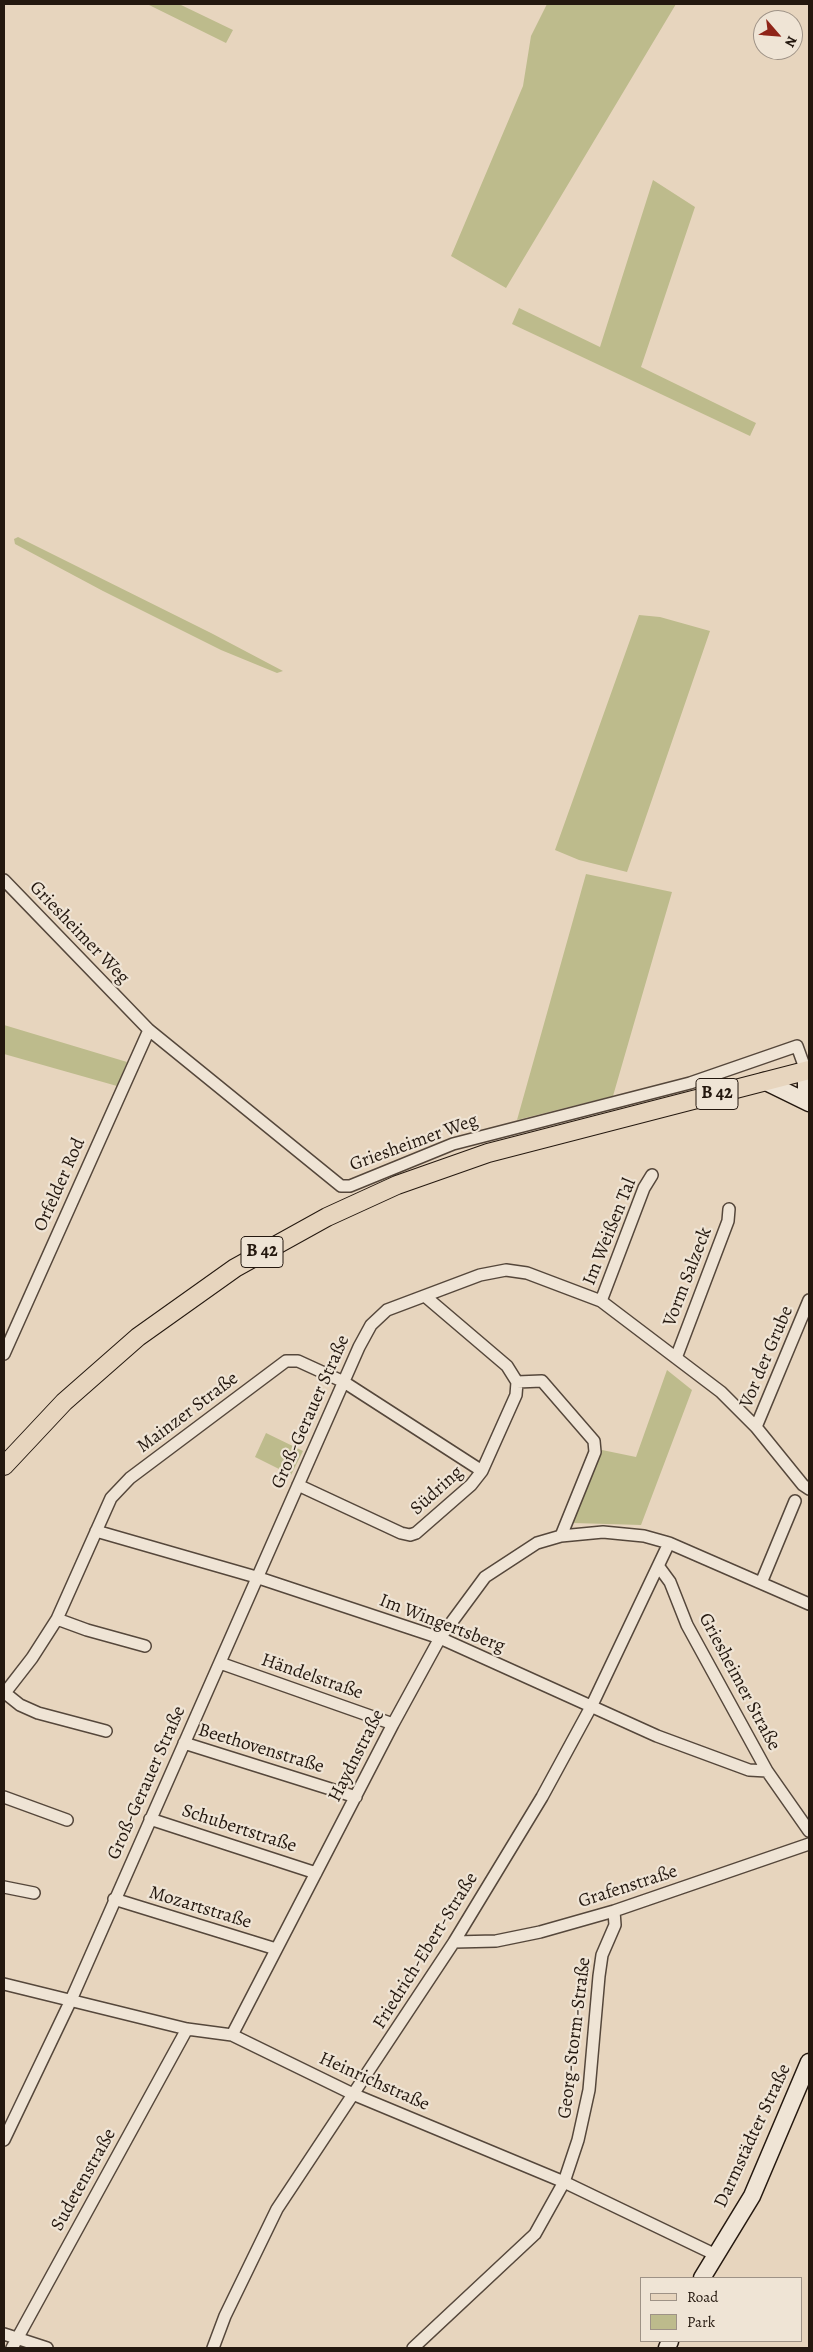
<!DOCTYPE html>
<html>
<head>
<meta charset="utf-8">
<style>
  body { margin:0 }
  #map { position:relative; width:813px; height:2352px; overflow:hidden; background:#e7d5be; font-family:Alegreya,serif }
  canvas { display:block }
  .frame { position:absolute; inset:0; border:5px solid #24180f; pointer-events:none }
  .legend { position:absolute; left:640px; top:2277px; width:162px; height:65px; box-sizing:border-box; background:#efe4d5; border:1px solid #9e9286; margin:0; padding:6px 9px; list-style:none; font-size:15px; color:#24180f }
  .legend li { display:flex; align-items:center; gap:10px; height:25px }
  .legend b { width:25px; border:1px solid #9e9286 }
  .north { position:absolute; left:753px; top:10px; width:50px; height:50px; box-sizing:border-box; background:#efe4d5; border:1px solid #9e9286; border-radius:50%; rotate:117deg; font-size:14px; font-weight:700; line-height:20px; text-align:center; color:#24180f }
  .north::after { content:''; display:block; margin:auto; width:18px; height:22px; background:#8f2418; clip-path:polygon(50% 0,100% 100%,50% 72%,0 100%) }
</style>
</head>
<body>
<div id="map">
<canvas width="813" height="2352"></canvas>
<div class="frame"></div>
<ul class="legend">
<li><b style="height:6px;background:#e7d5be"></b>Road</li>
<li><b style="height:14px;background:#bdbb8c"></b>Park</li>
</ul>
<div class="north">N</div>
</div>
<script>
const ctx = document.querySelector('canvas').getContext('2d');
ctx.lineJoin = 'round';
function fill(path, color) { ctx.fillStyle = color; ctx.fill(path, 'evenodd'); }
const toPath = rows => new Path2D(rows.map(r => 'M' + r).join(''));
function stroke(path, color, width, dash) { ctx.strokeStyle = color; ctx.lineWidth = width; ctx.lineCap = dash ? 'butt' : 'round'; ctx.setLineDash(dash || []); ctx.stroke(path); }
function write(font, color, halo, rows, align = 'center') {
  ctx.font = font + ' Alegreya,serif'; ctx.lineWidth = 4.5; ctx.setLineDash([]); ctx.textBaseline = 'middle'; ctx.strokeStyle = halo; ctx.fillStyle = color; for (const [text, x, y, turn = 0] of rows) {
    ctx.save(); ctx.translate(x, y); ctx.rotate((+turn || 0) * Math.PI / 180); ctx.textAlign = isNaN(turn) ? turn : align; if (halo) ctx.strokeText(text, 0, 0); ctx.fillText(text, 0, 0); ctx.restore();
  }
}
const green = toPath([
  [147,4,179,4,233,30,226,43],
  [547,4,676,4,506,288,451,256,523,86,531,36],
  [653,180,695,207,641,367,756,423,750,436,512,324,519,308,600,347],
  [18,537,211,633,283,671,277,673,221,650,103,591,15,544,14,539],
  [639,615,660,617,710,631,627,872,579,860,555,850],
  [586,874,672,892,613,1096,517,1120],
  [4,1025,127,1062,117,1086,4,1054],
  [667,1370,692,1390,641,1525,573,1523,602,1450,636,1457],
  [266,1433,303,1451,291,1475,255,1457]
]);
const street = toPath([
  [4,880,149,1030,341,1186,350,1186,453,1144,690,1083,797,1046,806,1071],
  [601,1301,644,1188,652,1175],
  [4,1354,149,1030],
  [676,1358,728,1221,729,1209],
  [517,1382,542,1381,594,1441,595,1452,561,1536],
  [756,1427,809,1300],
  [298,1485,401,1533,410,1535,416,1533,471,1485,482,1471,516,1395,517,1382,507,1366,426,1297],
  [96,1531,256,1577,440,1638,657,1736,749,1770,767,1771],
  [659,1567,670,1582,687,1625,767,1771,809,1831],
  [761,1583,795,1501],
  [57,1619,87,1630,145,1646],
  [220,1663,393,1724],
  [5,1693,20,1705,38,1713,106,1731],
  [4,1694,32,1658,57,1619,111,1498,130,1478,286,1361,298,1361,344,1382,482,1471],
  [184,1743,356,1797],
  [4,1797,67,1820],
  [150,1819,316,1873],
  [4,1887,34,1893],
  [114,1899,276,1949],
  [454,1942,496,1941,540,1932,614,1911,809,1844],
  [4,1984,187,2029,232,2035,355,2095,564,2182,716,2255],
  [232,2035,393,1724,440,1638,485,1577,537,1543,561,1536,603,1532,644,1536,669,1543,809,1604],
  [4,2140,71,2000,359,1347,371,1325,387,1310,480,1275,506,1270,527,1273,601,1301,721,1392,756,1427,803,1485,809,1489],
  [4,2334,47,2348],
  [12,2348,187,2029],
  [213,2348,225,2316,277,2209,454,1942,542,1797,592,1705,669,1543],
  [413,2348,535,2234,564,2182,578,2140,589,2090,599,1976,602,1955,615,1925,614,1911]
]);
const secondary = toPath([
  [806,1071,806,1090,809,1102],
  [764,1081,809,1103],
  [702,2278,752,2196,809,2062],
  [667,2348,670,2341]
]);
const primary = toPath([
  [4,1466,64,1402,138,1337,235,1268,327,1217,397,1185,488,1153,809,1070]
]);
const shields = [
  [717,1094,42],
  [262,1252,42]
];
const shieldNames = [
  ["B 42",717,1094],
  ["B 42",262,1252]
];
const streetNames = [
  ["Griesheimer Weg",79,933,46],
  ["Griesheimer Weg",414,1143,-20],
  ["Orfelder Rod",60,1185,-66],
  ["Im Weißen Tal",610,1232,-68],
  ["Vorm Salzeck",688,1277,-69],
  ["Vor der Grube",767,1357,-67],
  ["Groß-Gerauer Straße",311,1412,-66],
  ["Mainzer Straße",188,1413,-37],
  ["Südring",437,1491,-42],
  ["Im Wingertsberg",442,1624,21],
  ["Händelstraße",312,1677,19],
  ["Griesheimer Straße",739,1682,62],
  ["Beethovenstraße",261,1749,17],
  ["Haydnstraße",357,1756,-63],
  ["Groß-Gerauer Straße",147,1783,-66],
  ["Schubertstraße",239,1829,18],
  ["Grafenstraße",628,1887,-18],
  ["Mozartstraße",200,1908,17],
  ["Friedrich-Ebert-Straße",426,1951,-58],
  ["Georg-Storm-Straße",575,2038,-83],
  ["Heinrichstraße",374,2082,24],
  ["Darmstädter Straße",753,2136,-65],
  ["Sudetenstraße",84,2180,-61]
];
fill(green, '#bdbb8c');
stroke(street, '#55473b', 14);
stroke(secondary, '#24180f', 19);
stroke(primary, '#24180f', 20);
stroke(street, '#efe4d5', 11);
stroke(secondary, '#efe4d5', 16);
stroke(primary, '#e7d5be', 18);
for (const [x, y, w] of shields) { const box = new Path2D(); box.roundRect(x - w / 2, y - 15.5, w, 31, 4); ctx.fillStyle = '#efe4d5'; ctx.fill(box); stroke(box, '#24180f', 1); }
write('bold 18px', '#24180f', null, shieldNames);
write('19px', '#24180f', '#efe4d5', streetNames);
</script>
</body>
</html>
